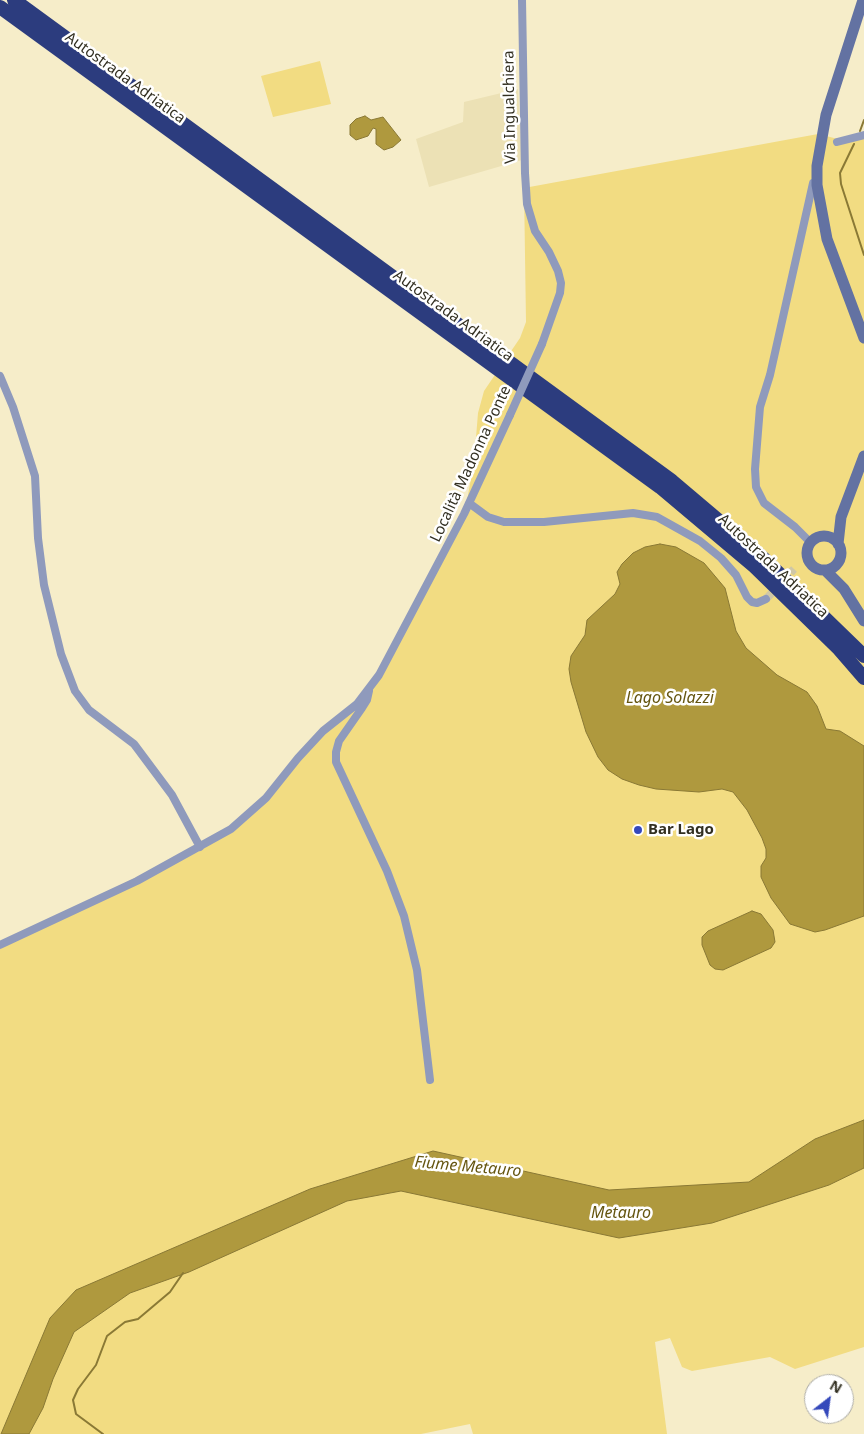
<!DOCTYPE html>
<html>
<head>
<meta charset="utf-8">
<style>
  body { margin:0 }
  #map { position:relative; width:864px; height:1434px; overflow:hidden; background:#f6edc9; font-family:"Noto Sans",sans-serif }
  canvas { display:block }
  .north { position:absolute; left:804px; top:1374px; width:50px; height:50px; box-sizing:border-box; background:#fff; border:1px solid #adaca6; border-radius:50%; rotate:30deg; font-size:14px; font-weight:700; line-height:20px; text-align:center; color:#322f21 }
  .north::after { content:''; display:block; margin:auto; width:18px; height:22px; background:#3549bb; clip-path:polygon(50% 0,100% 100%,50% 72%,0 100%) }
</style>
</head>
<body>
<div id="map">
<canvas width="864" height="1434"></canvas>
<div class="north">N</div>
</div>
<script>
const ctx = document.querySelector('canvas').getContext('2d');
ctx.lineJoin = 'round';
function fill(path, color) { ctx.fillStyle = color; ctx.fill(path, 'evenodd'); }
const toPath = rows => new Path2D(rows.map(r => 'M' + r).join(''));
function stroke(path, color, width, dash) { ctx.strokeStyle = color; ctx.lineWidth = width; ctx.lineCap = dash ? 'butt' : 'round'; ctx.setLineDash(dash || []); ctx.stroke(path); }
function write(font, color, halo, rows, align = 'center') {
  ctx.font = font + ' "Noto Sans",sans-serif'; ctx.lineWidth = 5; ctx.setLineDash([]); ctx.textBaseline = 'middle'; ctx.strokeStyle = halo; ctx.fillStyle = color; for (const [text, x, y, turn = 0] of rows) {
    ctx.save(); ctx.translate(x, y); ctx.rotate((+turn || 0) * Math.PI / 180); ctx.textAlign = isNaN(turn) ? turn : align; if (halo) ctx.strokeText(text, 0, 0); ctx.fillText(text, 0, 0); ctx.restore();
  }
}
const built = toPath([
  [518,89,522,160,429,187,416,139,463,122,464,102]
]);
const green = toPath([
  [320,61,331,104,273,117,261,76],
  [818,134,842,140,864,135,864,1347,795,1369,770,1357,692,1371,682,1367,670,1338,655,1342,667,1434,473,1434,470,1424,421,1434,0,1434,0,944,235,829,295,760,376,683,466,506,474,462,478,413,484,391,520,338,526,322,524,188]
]);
const water = toPath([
  [365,116,371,120,383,117,401,140,393,147,384,150,376,144,376,129,373,128,368,136,356,140,350,135,350,125,356,119,365,116],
  [660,544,676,547,704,563,725,588,736,631,746,648,777,675,807,692,817,706,826,729,840,731,864,746,864,916,825,930,815,932,790,924,771,898,761,877,761,866,766,858,766,849,762,838,747,810,733,792,722,789,699,792,656,789,639,785,622,779,608,770,598,757,586,732,571,682,569,669,571,656,585,635,587,620,615,594,620,584,617,572,622,564,633,553,645,547,660,544],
  [752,911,761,914,773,930,775,942,771,948,723,970,715,969,710,965,702,945,702,937,708,931,752,911],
  [864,1120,864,1168,829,1185,712,1223,619,1238,401,1191,347,1201,189,1272,130,1293,74,1332,53,1379,43,1408,29,1434,1,1434,50,1318,76,1290,310,1189,433,1151,609,1190,749,1182,815,1139,864,1120]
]);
const stream = toPath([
  [860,131,864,120],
  [854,144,840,173,841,184,864,255],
  [103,1434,76,1414,73,1400,78,1389,96,1365,107,1336,125,1322,138,1319,170,1292,183,1273]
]);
const streetTunnel = toPath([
  [766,599,794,569]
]);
const street = toPath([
  [522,0,525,173,527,204,535,231,549,252,558,271,561,283,560,293,542,344],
  [837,142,864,135],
  [0,376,13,407,35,476,38,538,44,585,61,654,75,691,89,710,134,744,172,795,200,847],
  [469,503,488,517,504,522,544,522,633,513,657,517,700,541,721,558,736,575,747,597,752,602,757,603,766,599],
  [811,543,795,527,764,503,756,487,755,469,760,407,770,375,813,183],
  [369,691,367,700,362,708,339,741,336,752,336,762,387,871,404,916,417,970,430,1080],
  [0,945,137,881,231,829,266,798,298,758,323,731,357,704,379,675,464,514,510,415]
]);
const secondary = toPath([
  [863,0,826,115,817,166,817,185,827,239,864,338],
  '807 553a17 17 0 1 1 34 0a17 17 0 1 1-34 0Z',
  [838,544,841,517,864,456],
  [825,570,844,589,864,621]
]);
const highway = toPath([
  [14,0,672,481,763,558,864,656],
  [0,7,660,487,755,567,838,648,864,678]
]);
const streetBridge = toPath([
  [510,415,542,344]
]);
const markers = [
  [638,830,5,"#3549bb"]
];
const streetNames = [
  ["Autostrada Adriatica",125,78,36],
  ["Via Ingualchiera",510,107,-91],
  ["Autostrada Adriatica",453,316,36],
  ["Località Madonna Ponte",471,464,-65],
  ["Autostrada Adriatica",773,566,43]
];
const poiNames = [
  ["Bar Lago",648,830]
];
const waterNames = [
  ["Lago Solazzi",670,698],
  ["Fiume Metauro",468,1167,5],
  ["Metauro",621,1213]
];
fill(built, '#ece1b5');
fill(green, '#f2dc82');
fill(water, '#af993e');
stroke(water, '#8a7935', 1);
stroke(stream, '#8a7935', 2);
stroke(streetTunnel, '#cfc7a7', 8, [8, 4]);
stroke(street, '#8f9abc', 8);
stroke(secondary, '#6372a2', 11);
stroke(highway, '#2c3c7e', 14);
stroke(streetBridge, '#8f9abc', 8);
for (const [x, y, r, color] of markers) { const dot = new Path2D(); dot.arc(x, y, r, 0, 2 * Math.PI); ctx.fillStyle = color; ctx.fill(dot); stroke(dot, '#fff', 2); }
write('15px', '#322f21', '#fff', streetNames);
write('bold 15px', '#322f21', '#fff', poiNames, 'left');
write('italic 16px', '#655510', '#fff', waterNames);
</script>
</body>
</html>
